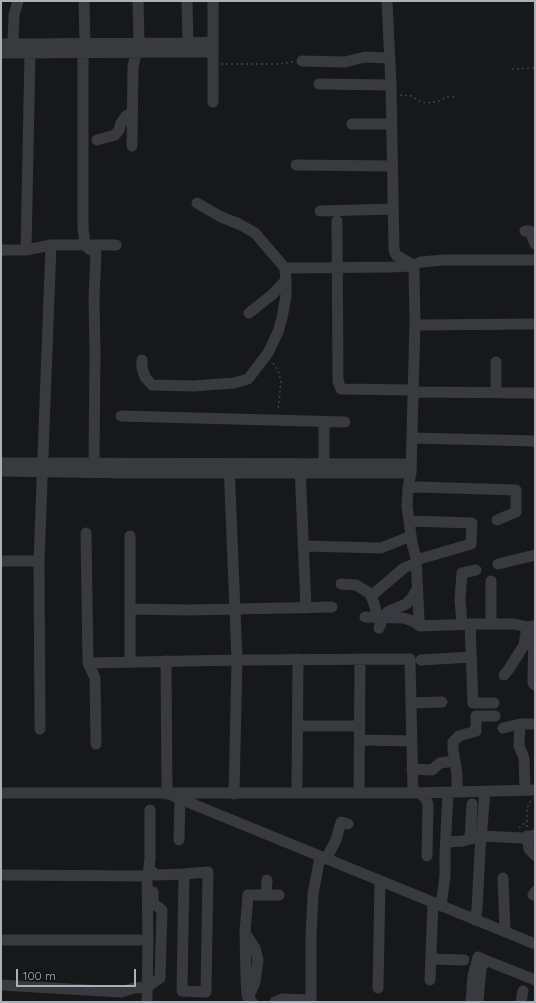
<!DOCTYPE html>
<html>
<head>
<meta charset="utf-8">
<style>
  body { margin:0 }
  #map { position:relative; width:536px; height:1003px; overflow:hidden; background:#17181a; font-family:Quicksand,sans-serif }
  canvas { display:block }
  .frame { position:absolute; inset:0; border:2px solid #aab1b9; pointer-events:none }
  .scale { position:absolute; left:16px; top:969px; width:120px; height:18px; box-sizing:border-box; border:2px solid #aab1b9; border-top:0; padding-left:5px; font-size:12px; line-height:14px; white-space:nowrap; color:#aab1b9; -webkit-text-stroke:3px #121315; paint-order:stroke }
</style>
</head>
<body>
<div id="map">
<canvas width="536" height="1003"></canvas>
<div class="frame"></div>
<div class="scale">100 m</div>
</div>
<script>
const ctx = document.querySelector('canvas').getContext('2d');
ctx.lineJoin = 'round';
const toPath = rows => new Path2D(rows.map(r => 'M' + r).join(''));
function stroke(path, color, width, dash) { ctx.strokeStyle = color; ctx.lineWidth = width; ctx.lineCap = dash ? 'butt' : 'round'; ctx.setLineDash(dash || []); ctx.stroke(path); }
const path = toPath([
  [221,64,279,64,293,62],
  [512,69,535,68],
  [400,95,412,96,417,100,427,103,439,101,447,97,456,97],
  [273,363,278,370,281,381,278,411],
  [527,827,527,808,530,802,534,799],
  [519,828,527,821]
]);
const minor = toPath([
  [84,1,85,44],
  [138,1,139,43],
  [213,1,213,42],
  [1,44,188,43,187,1],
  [13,44,14,15,18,1],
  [188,52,213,52],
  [1,53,188,52,188,43,213,42,213,102],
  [83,53,83,229,85,242,89,249,96,253,94,298,95,353,94,463],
  [302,61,345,62,365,57,389,58],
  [319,84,391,85],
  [352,124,391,124],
  [97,140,115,135,119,130,121,123,126,116,132,113],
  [132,146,133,67,136,53],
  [296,165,392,166],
  [197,203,221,217,239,224,255,233,285,268,391,267,411,266,421,262,444,260,535,260],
  [320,211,393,209],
  [337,221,338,381,341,389,413,390],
  [525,231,530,231,535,244],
  [1,250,26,250,51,245,116,245],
  [26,250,30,53],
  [249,313,273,294,286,280],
  [415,325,535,324],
  [142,360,142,368,145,377,152,385,193,386,234,383,248,379,268,353,278,332,282,318,286,296,286,282,285,268],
  [496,362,496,392],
  [413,392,535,393],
  [121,416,345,422],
  [324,422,324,464],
  [412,438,535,441],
  [1,463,411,464],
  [229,464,237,660,234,794],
  [300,467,306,608],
  [1,471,130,473,411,473,415,321,414,271,411,264,396,255,394,250,391,85,387,1],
  [411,473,408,488,407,506,412,543,416,558,419,618,420,626],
  [408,488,419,487,516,490,516,512,497,520],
  [409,521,472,523,471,544,416,560],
  [86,533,88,663,237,660,410,659,413,793],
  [303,546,381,548,411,536],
  [1,561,39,561],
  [498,564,535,555],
  [491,581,491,624],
  [341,584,356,585,369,593,372,598,376,610,377,617],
  [371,596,404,568,416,563],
  [130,609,189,610,332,607],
  [365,617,403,618,413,621,420,626,472,624,514,624,527,627,535,626],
  [470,624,473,703,494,703],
  [462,625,460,599,462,573,476,570],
  [534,626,533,683,535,685],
  [379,628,383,617,389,611,406,604,412,598,417,589],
  [421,660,471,657],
  [166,661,167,794],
  [130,662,130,536],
  [88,663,95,678,96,744],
  [504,675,509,669,524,645,527,627],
  [411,703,442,702],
  [520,724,535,724],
  [298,726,360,726],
  [503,728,520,724,519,746,524,758,525,790],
  [40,729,39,561,51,245],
  [360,740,412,741],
  [412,769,432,770,440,763,454,761],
  [297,785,298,659],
  [457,792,457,774,453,749,453,742,459,736,476,731,476,716,495,716],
  [1,793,413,793,535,790],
  [359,793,360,659],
  [420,793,426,799,428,805,427,856],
  [173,796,535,944],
  [527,836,529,849,535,855],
  [470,839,472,804],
  [179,840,180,799],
  [446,842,463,841,481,836,522,838,535,835],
  [326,859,336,840,341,822,348,824],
  [149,869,150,858,150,810],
  [1,875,147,876,148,940,1,940],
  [147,875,149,869,156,875,184,874,182,991,206,992,208,872,184,874],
  [503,878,505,931],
  [266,895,267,880],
  [533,895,535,892],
  [441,906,445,876,445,853,448,792],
  [475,920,477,909,480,851,485,791],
  [245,933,255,948,258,960,255,982,248,998],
  [431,959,464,960],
  [485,960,535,980],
  [430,980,433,903],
  [1,985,121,992,134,988,147,987,160,978,162,910,153,903,153,892],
  [378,988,380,881],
  [147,1002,148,940],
  [252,1002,247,995,246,979,245,932,248,895,279,895],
  [275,1002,283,999,311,1000],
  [311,1002,311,937,313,894,320,857],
  [471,1002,473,976,478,957,485,960,481,968,478,1002],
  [521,1002,523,991]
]);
stroke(path, '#3e4246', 1.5, [2, 3]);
stroke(minor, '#383a3f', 11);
</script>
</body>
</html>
